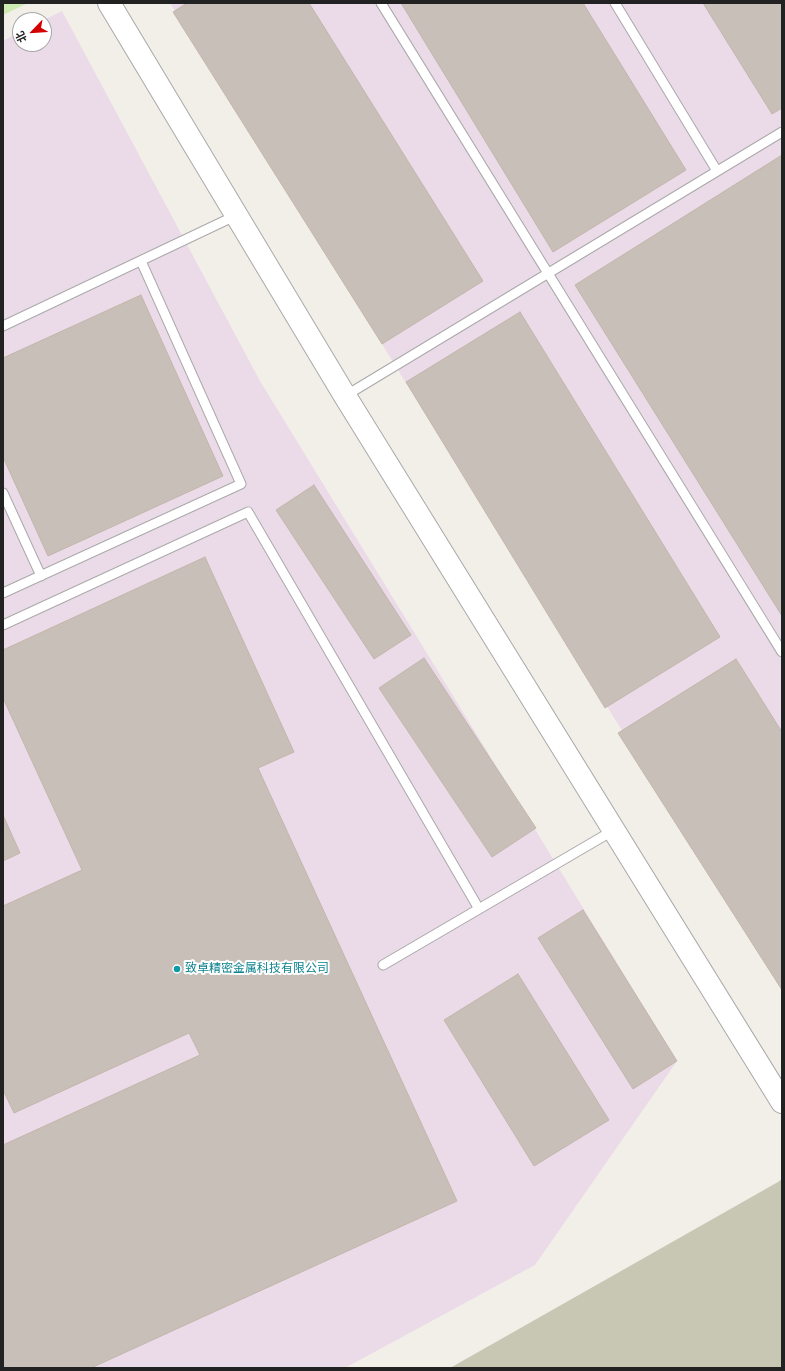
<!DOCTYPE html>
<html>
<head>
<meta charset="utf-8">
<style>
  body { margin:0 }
  #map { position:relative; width:785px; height:1371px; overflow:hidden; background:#f2efe9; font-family:Roboto,"Noto Sans SC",sans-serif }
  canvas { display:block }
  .frame { position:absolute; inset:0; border:4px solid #222; pointer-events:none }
  .north { position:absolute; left:12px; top:12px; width:40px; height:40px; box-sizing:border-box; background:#fff; border:1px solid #a7a7a7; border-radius:50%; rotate:245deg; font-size:11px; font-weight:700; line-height:16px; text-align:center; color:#222 }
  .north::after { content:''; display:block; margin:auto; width:14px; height:18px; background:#d40000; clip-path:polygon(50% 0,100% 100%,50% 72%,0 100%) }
</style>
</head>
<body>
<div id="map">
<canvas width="785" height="1371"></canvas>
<div class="frame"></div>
<div class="north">北</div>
</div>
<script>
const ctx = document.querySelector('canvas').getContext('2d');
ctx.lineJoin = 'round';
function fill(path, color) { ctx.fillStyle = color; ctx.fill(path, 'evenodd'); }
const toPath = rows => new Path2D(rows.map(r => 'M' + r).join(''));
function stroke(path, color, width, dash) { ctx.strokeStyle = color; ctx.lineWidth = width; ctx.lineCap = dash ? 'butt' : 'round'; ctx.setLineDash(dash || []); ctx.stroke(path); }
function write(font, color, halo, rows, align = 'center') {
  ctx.font = font + ' Roboto,"Noto Sans SC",sans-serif'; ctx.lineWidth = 4; ctx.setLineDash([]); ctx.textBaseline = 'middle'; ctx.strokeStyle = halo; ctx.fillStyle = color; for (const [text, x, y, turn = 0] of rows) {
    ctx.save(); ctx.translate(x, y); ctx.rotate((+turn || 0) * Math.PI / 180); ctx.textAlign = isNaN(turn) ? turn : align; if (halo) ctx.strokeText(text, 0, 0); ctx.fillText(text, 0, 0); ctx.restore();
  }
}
const industrial = toPath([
  [170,3,782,3,782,988],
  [62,11,260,381,677,1061,535,1265,345,1368,3,1368,3,41,20,32,20,44,44,44,44,20]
]);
const construction = toPath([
  [782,1179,782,1368,450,1368,778,1182]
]);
const grass = toPath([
  [3,3,28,3,3,15]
]);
const building = toPath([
  [187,3,309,3,483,281,382,344,173,12,187,3],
  [401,3,583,3,686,170,553,252,401,3],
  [703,3,782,3,782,108,772,114,703,3],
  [782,155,782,616,575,285,782,155],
  [141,295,223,476,48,556,3,457,3,358,141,295],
  [520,312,720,637,605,708,406,382,520,312],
  [314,485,411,635,374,659,276,510,314,485],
  [205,557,294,752,258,768,457,1201,91,1368,3,1368,3,1145,200,1055,189,1033,14,1113,3,1090,3,906,82,870,3,698,3,650,205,557],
  [424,658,536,828,492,857,379,688,424,658],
  [736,659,782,732,782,990,618,733,736,659],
  [3,815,20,853,3,861,3,815],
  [583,910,677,1061,633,1089,538,938,583,910],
  [518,974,609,1120,534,1166,444,1020,518,974]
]);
const service = toPath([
  [381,3,782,652],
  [615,3,717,171],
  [3,326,237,215],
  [345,396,782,132],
  [3,493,41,576],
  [3,593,241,484,141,261],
  [3,625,248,512,479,909],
  [383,965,614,830]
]);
const tertiary = toPath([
  [109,3,345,396,782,1102]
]);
const markers = [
  [177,969,4,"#0f9aa8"]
];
const cultureNames = [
  ["致卓精密金属科技有限公司",185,969]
];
fill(industrial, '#ebdbe8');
fill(construction, '#c7c7b4');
fill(grass, '#cdebb0');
fill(building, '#c7bfb8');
stroke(building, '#c4b6ab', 1);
stroke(service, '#a9a9a9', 11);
stroke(tertiary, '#a9a9a9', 24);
stroke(service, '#fff', 9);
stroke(tertiary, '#fff', 22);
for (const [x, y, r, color] of markers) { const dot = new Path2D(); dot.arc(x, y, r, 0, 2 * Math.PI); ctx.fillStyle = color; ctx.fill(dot); stroke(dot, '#fff', 1.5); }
write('12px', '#0d838f', '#fff', cultureNames, 'left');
</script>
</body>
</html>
